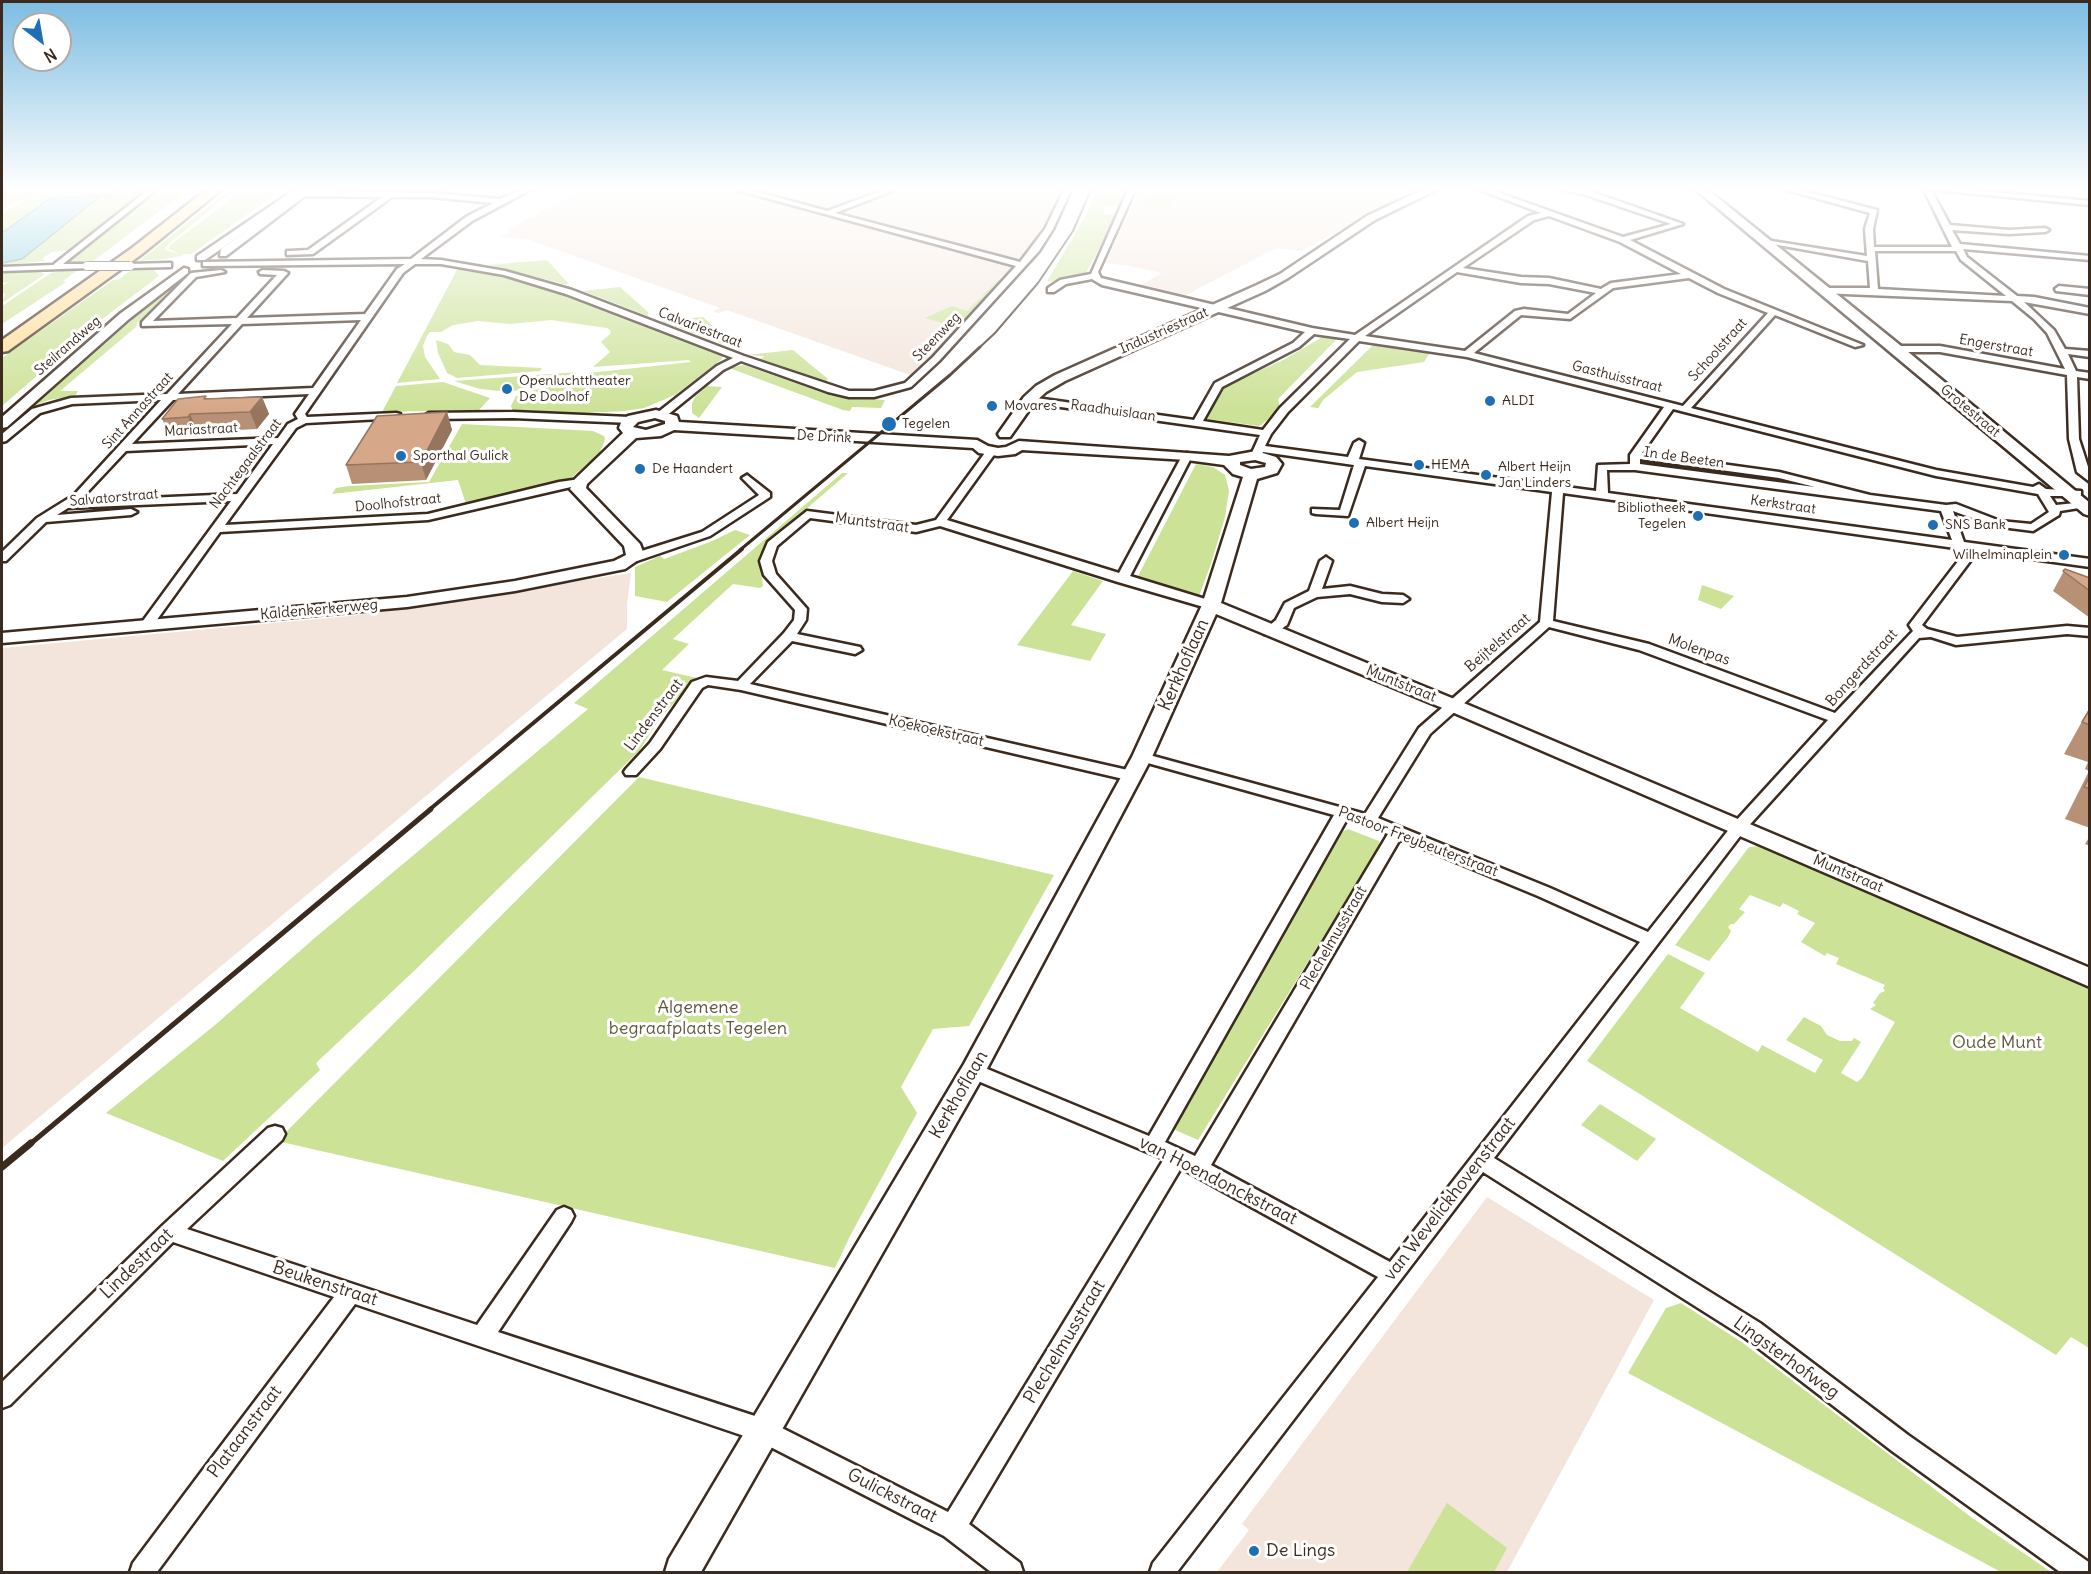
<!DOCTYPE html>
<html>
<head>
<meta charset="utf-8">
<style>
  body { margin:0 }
  #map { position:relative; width:2091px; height:1574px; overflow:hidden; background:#fff; font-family:Delius,sans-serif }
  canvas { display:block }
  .frame { position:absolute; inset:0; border:3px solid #3b2a1e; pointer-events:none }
  .north { position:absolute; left:12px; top:12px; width:60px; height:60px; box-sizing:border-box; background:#fff; border:2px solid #b1aaa5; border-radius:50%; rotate:149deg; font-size:16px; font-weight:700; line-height:24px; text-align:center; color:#3b2a1e }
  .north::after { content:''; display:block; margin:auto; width:21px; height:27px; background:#1f6fb2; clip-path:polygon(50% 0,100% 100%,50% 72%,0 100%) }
</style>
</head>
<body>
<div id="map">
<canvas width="2091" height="1574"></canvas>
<div class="frame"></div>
<div class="north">N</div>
</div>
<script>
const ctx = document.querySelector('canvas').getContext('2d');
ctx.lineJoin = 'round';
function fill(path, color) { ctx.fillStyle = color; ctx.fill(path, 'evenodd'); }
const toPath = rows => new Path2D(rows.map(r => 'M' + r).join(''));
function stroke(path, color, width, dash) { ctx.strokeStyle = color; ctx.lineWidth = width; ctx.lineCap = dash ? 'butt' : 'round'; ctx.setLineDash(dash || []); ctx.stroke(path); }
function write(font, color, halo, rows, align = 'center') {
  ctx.font = font + ' Delius,sans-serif'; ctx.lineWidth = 6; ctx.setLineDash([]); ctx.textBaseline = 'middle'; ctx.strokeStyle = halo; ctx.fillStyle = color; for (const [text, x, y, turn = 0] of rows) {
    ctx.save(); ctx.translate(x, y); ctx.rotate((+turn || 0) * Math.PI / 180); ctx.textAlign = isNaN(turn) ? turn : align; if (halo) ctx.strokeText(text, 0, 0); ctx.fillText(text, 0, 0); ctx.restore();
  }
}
const built = toPath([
  [578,190,1061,190,1044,238,913,376,727,310,718,313,713,311,720,308,527,239,501,237,527,219,577,193,574,192],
  [1140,190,1409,190,1420,193,1393,203,1301,251,1276,248,1182,297,1139,286,1162,273,1130,266,1105,263],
  [631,573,627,605,627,629,2,1148,2,648,350,616],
  [1487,1197,1654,1300,1507,1572,1217,1572,1249,1530,1242,1524]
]);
const green = toPath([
  [2,190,54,190,48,195,17,201,2,210],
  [59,190,147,190,72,250,52,252,43,258,45,261,2,265,2,263,22,259,101,196,49,199,2,233,2,214,21,202,51,195],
  [157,190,187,190,92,262,64,263],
  [229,190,234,190,165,247,165,250,179,254,169,249,170,245,224,205,239,190,282,190,191,254,180,254,185,255,165,259,139,261],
  [1096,190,1127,190,1118,207,1106,206,1103,214,1117,215,1085,275,1079,274,1057,282,1047,281,1087,214],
  [1155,190,1169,190,1179,194,1166,209,1142,205],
  [547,260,568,283,567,285,488,265],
  [458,268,500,274,535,283,722,356,722,359,675,395,644,408,624,411,563,414,513,412,511,406,516,396,589,373,691,362,689,360,593,367,610,352,601,342,610,334,611,331,607,328,551,320,510,324,478,321,453,325,441,332,430,332,427,336,423,346,425,357,440,379,397,383],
  [67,270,78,270,63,281,66,282,2,324,2,306,51,273],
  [131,270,154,270,159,276,105,317,2,406,2,358,113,280,118,280],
  [33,271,45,274,2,303,5,294,2,292,2,286,8,282,2,283,2,272],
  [998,280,1005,281,961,328,925,318,952,306,967,311],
  [176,281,182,281,137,323,136,327,60,391,78,391,75,396,49,400,25,409,114,328],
  [620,287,648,312,648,316,583,291],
  [703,317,733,344,736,349,660,321],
  [1324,336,1338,338,1278,399,1280,408,1265,422,1259,426,1207,419,1222,390,1228,385,1283,360],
  [436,340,448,344,454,352,470,355,480,365,542,368,540,371,457,378,447,373,438,353],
  [1375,343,1431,351,1424,362,1357,372,1323,400,1318,408,1310,407],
  [793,350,828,379,826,382,760,359,764,357,762,356,747,355],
  [744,365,832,396,885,400,881,408,852,407,850,411,843,410,729,368],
  [578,372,511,392,480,389,454,381],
  [443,382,490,398,479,410,382,412,396,386],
  [707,386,722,387,699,418,692,413,692,403,695,397],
  [462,424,593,431,604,436,605,440,599,454,570,479,466,504,458,480,332,494,336,488,349,486,429,482],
  [1196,464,1213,467,1225,475,1229,491,1225,517,1211,564,1199,596,1137,578],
  [842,473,848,473,770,540,759,556,763,586,760,588,733,584,673,639,689,644,662,670,697,678,660,718,639,751,414,971,316,1063,320,1070,223,1161,106,1113,215,1025,317,936,588,709,574,703],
  [735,530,750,535,667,602,635,596,635,567,660,556,664,559,710,542],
  [1073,571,1103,581,1071,625,1106,634,1090,661,1017,645],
  [1702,585,1734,596,1721,609,1698,600],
  [639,777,1054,875,969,1026,933,1029,901,1087,917,1113,850,1236,835,1268,277,1141],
  [1348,829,1379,841,1380,845,1198,1140,1173,1129,1342,832],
  [1762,846,2089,986,2089,1348,2071,1337,2056,1355,1587,1061,1668,954,1705,973,1680,1008,1758,1052,1762,1045,1815,1073,1823,1060,1786,1040,1804,1017,1821,1026,1827,1035,1840,1041,1852,1041,1854,1038,1861,1042,1841,1073,1857,1082,1862,1078,1895,1022,1870,1009,1876,1005,1873,1003,1880,993,1885,991,1883,988,1885,985,1836,964,1839,958,1827,953,1825,956,1801,942,1815,923,1797,914,1799,911,1783,903,1780,907,1750,895,1739,909,1745,912,1734,924,1731,924,1728,927,1731,931,1728,937,1709,961,1675,945,1749,847],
  [1600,1104,1656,1139,1637,1161,1581,1125],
  [1681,1303,1743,1343,1971,1517,2051,1572,2001,1572,1628,1373,1666,1308],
  [1447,1503,1507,1548,1494,1572,1407,1572]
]);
const water = toPath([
  [102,195,22,259,2,263,2,233,49,199,102,195]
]);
const stream = toPath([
  [106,197,115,190]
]);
const street = toPath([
  [148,190,156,190,63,264,87,264,91,266,90,268,2,271,2,267,53,265,148,190],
  [304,190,431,193,500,199,520,190,530,190,472,221,421,259,441,260,505,271,572,290,744,356,849,391,874,391,905,383,933,357,1016,266,737,190,750,190,827,211,884,190,895,190,835,213,1020,262,1045,229,1064,190,1071,190,1053,229,1039,251,939,361,911,387,874,397,849,397,828,392,741,361,723,370,665,417,657,417,657,413,717,366,733,358,566,294,504,275,441,264,415,264,403,273,305,414,307,417,396,413,400,414,400,418,306,423,296,428,225,525,428,514,559,482,580,479,586,482,584,484,428,520,220,532,151,628,146,629,140,625,231,501,68,508,57,515,131,509,137,512,131,515,46,522,6,561,2,561,2,552,37,518,74,495,161,400,72,404,40,413,6,441,2,442,2,434,32,409,71,398,167,394,232,324,142,326,142,322,191,273,221,270,225,272,196,277,153,321,237,318,277,275,260,274,259,272,263,270,284,271,288,273,247,318,365,314,397,269,405,264,206,266,203,266,203,262,411,259,466,217,493,203,431,197,392,197,313,254,287,255,287,251,290,251,308,250,382,197,305,196,226,256,220,256,221,249,304,190],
  [361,320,313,388,178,394,242,324,361,320],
  [309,394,295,414,298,419,288,424,278,438,132,444,173,400,309,394],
  [273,444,237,494,79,501,126,451,273,444],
  [1128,190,1135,190,1098,272,1101,278,1312,328,1355,335,1528,216,1541,213,1480,190,1491,190,1623,237,1671,224,1583,194,1564,190,1587,190,1683,224,1630,240,1724,289,1863,345,1855,347,1775,315,1691,408,1936,470,2033,487,2039,484,2046,489,2081,491,2081,495,2077,496,2050,496,2056,505,2075,503,2081,506,2079,508,2060,511,2059,515,2033,531,1994,526,1953,511,1964,542,2090,559,2090,567,1967,550,1971,560,1922,625,1927,629,1957,637,2067,626,2090,628,2090,636,2067,634,1956,645,1931,637,1919,638,1744,831,1494,1158,1760,1323,1908,1435,2090,1563,2090,1572,2060,1572,1892,1451,1744,1337,1483,1172,1177,1572,1150,1572,1153,1563,1378,1277,1181,1168,969,1524,1020,1563,1023,1572,991,1572,944,1536,759,1441,355,1304,157,1572,130,1572,133,1563,205,1467,334,1297,173,1242,10,1405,2,1408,2,1382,162,1226,268,1128,275,1126,282,1128,285,1134,282,1140,187,1229,477,1325,557,1210,564,1207,571,1210,574,1216,571,1222,498,1332,764,1419,948,1512,1164,1159,966,1076,964,1071,966,1066,973,1064,980,1066,1149,1136,1334,815,1137,760,1135,757,1142,753,1365,814,1419,728,1540,622,1552,492,1365,466,1348,516,1316,514,1312,513,1312,509,1340,510,1354,465,1263,452,1260,457,1256,458,1251,455,1260,435,1025,402,1025,398,1029,397,1194,420,1215,383,1293,343,1305,332,1102,285,1092,279,1066,284,1054,292,1048,292,1048,288,1060,280,1091,274,1128,190],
  [1549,216,1620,242,1681,274,1611,283,1601,289,1549,278,1521,277,1463,268,1534,220,1549,216],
  [1457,272,1521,283,1549,284,1596,293,1568,314,1524,309,1515,311,1465,351,1365,336,1457,272],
  [1689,278,1718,293,1768,313,1683,406,1474,353,1521,315,1570,319,1613,288,1689,278],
  [1314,334,1350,339,1280,408,1263,430,1203,421,1222,387,1299,347,1314,334],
  [1359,341,1467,357,1664,407,1630,455,1630,464,1598,465,1596,491,1359,459,1364,443,1359,440,1354,443,1348,457,1265,446,1271,434,1288,412,1359,341],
  [1673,409,1936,476,2038,494,2049,512,2031,524,2000,521,1956,504,1946,505,1870,495,1779,472,1642,453,1673,409],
  [1640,459,1779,478,1815,487,1640,464,1640,459],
  [1607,470,1635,470,1941,511,1952,540,1608,493,1607,470],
  [1563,493,1955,548,1959,560,1909,625,1913,631,1835,713,1649,644,1553,621,1563,493],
  [1549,627,1639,650,1828,720,1734,823,1648,932,1550,888,1378,818,1430,734,1549,627],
  [1347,819,1388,834,1195,1156,1165,1142,1347,819],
  [1400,839,1538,896,1640,942,1390,1262,1211,1165,1400,839],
  [1787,190,1800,190,1877,210,1873,229,1874,247,1952,247,1924,190,1931,190,1950,225,2009,230,2045,228,2049,230,2045,232,2009,234,1952,230,1960,244,2090,256,2090,260,1963,249,1967,257,2017,296,2034,297,2090,308,2090,314,2024,302,2054,330,2065,349,2090,351,2090,357,2068,354,2076,371,2090,373,2090,379,2077,377,2079,439,2090,473,2090,482,2077,472,2069,439,2067,375,1940,352,1896,352,1891,349,1896,346,1940,346,2065,369,2047,333,2034,319,2012,301,1821,293,1821,289,1824,288,1870,288,1868,261,1761,242,1765,240,1867,256,1865,229,1870,213,1787,190],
  [1875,251,1956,251,1961,260,2006,296,1878,289,1875,251],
  [1935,190,1969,190,2090,201,2090,205,1935,190],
  [168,263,171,263,171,267,130,268,126,266,130,264,168,263],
  [2059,286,2090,289,2090,295,2056,291,2055,289,2059,286],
  [513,412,630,417,635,420,630,423,513,418,429,419,424,416,429,413,513,412],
  [991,449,996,452,947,520,1119,573,1182,456,1187,453,1191,454,1192,456,1130,576,1215,602,1217,605,1215,608,1207,608,1118,582,940,526,916,532,810,518,777,546,772,561,776,574,807,609,806,620,797,634,860,647,862,650,855,654,792,641,750,684,1132,771,1139,776,1137,779,1132,781,741,690,708,685,702,688,660,749,636,775,626,775,624,772,626,769,650,743,692,682,706,677,738,681,784,633,794,620,795,610,764,575,760,561,768,542,807,511,916,525,936,520,987,450,991,449],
  [747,475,770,493,770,497,710,536,637,561,629,561,629,555,702,532,759,495,742,478,747,475],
  [1326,557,1332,561,1322,589,1350,586,1382,594,1403,595,1409,599,1403,603,1382,602,1350,594,1317,597,1294,608,1287,625,1274,634,1264,634,1263,631,1276,620,1285,603,1309,591,1320,561,1326,557]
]);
const secondary = toPath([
  [294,190,306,190,205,260,197,260,197,256,294,190],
  [1422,190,1436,190,1375,220,1288,278,1265,291,1065,381,1046,392,1034,403,1010,437,1000,437,998,434,1024,397,1036,386,1055,375,1257,285,1280,274,1367,216,1422,190],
  [1696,190,1708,190,1901,346,2090,503,2090,516,2084,514,1696,190],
  [184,268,188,269,188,273,129,319,7,427,2,428,2,417,121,313,184,268],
  [656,410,677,416,679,422,977,440,988,446,998,448,1006,447,1019,441,1229,456,1256,451,1276,457,1282,464,1277,473,1257,479,1221,603,1459,701,2090,968,2090,987,1445,709,1216,614,1152,757,982,1078,701,1572,665,1572,669,1559,964,1064,1132,757,1202,605,1243,477,1233,474,1224,465,1187,460,1022,450,1015,454,998,456,979,453,973,448,674,430,661,436,636,438,587,484,586,488,640,544,643,552,641,558,625,569,515,591,407,607,2,643,2,633,407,597,515,581,614,561,626,555,624,546,570,489,575,479,623,433,619,428,622,420,628,416,656,410],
  [655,418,665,421,665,424,646,430,633,427,638,422,655,418],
  [1255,460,1266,463,1265,467,1251,469,1240,465,1240,462,1255,460]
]);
const highway = toPath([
  [206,190,221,190,142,254,8,351,2,352,2,340,132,248,206,190]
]);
const railFar4 = toPath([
  [979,348,995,333,1038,283,1073,231,1091,190]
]);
const railFar3 = toPath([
  [740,550,950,375,980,347]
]);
const railFar2 = toPath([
  [429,810,742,549]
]);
const railFar1 = toPath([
  [29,1145,431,809]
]);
const rail = toPath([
  [2,1167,31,1143]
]);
const streetBridge = toPath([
  [87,266,130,266]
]);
const wall = toPath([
  [262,397,269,414,257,429,198,432,196,435,170,436,162,419,208,399],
  [447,412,452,430,426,480,352,484,346,465],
  [2065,569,2090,578,2090,618,2053,591],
  [2090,707,2090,828,2065,819,2089,771,2085,769,2088,762,2064,754],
  [2090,836,2090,846,2085,844]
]);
const shadedWall = toPath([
  [262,397,269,414,257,429,250,412],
  [447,412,452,430,426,480,421,462],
  [190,414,198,432,196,435,188,417]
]);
const building = toPath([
  [206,396,204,399,262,397,250,412,190,414,188,417,162,419,178,399,206,396],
  [447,412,421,462,346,465,377,416,447,412],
  [2065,569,2090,578,2090,591,2063,571,2065,569],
  [2090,709,2090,725,2082,722,2090,709],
  [2090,776,2090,789,2084,787,2090,776]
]);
const markers = [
  [507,389,6,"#1f6fb2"],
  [1490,401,6,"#1f6fb2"],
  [992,406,6,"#1f6fb2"],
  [889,424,8,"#1f6fb2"],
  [401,456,6,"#1f6fb2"],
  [1419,465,6,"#1f6fb2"],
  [640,469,6,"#1f6fb2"],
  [1486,475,6,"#1f6fb2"],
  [1698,516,6,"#1f6fb2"],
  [1354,523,6,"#1f6fb2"],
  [1933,525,6,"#1f6fb2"],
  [2064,555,6,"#1f6fb2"],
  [1254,1551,6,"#1f6fb2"]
];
const farStreetnames = [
  ["Calvariestraat",700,328,21],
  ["Industriestraat",1164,331,-24],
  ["Steenweg",937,337,-46],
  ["Steilrandweg",68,346,-41],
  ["Engerstraat",1996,346,10],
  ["Schoolstraat",1718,350,-48],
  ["Gasthuisstraat",1617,377,14],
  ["Sint Annastraat",138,411,-48],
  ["Raadhuislaan",1113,411,8],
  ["Grotestraat",1970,411,40],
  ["Mariastraat",201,430,-3],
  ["De Drink",824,437,3],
  ["In de Beeten",1684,458,8],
  ["Nachtegaalstraat",246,464,-53],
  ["Salvatorstraat",114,498,-5],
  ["Doolhofstraat",398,503,-6],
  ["Kerkstraat",1783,505,8]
];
const farPoinames = [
  ["Openluchttheater",519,381],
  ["De Doolhof",519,397],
  ["ALDI",1502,401],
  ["Movares",1004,406],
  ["Tegelen",902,424],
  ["Sporthal Gulick",413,456],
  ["HEMA",1431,465],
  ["Albert Heijn",1498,467],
  ["Jan Linders",1498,483],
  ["De Haandert",652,469],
  ["Bibliotheek",1686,508,"right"],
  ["Tegelen",1686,524,"right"],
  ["Albert Heijn",1366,523],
  ["SNS Bank",1945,525],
  ["Wilhelminaplein",2052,555,"right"]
];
const streetNames = [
  ["Muntstraat",872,523,8],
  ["Kaldenkerkerweg",319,610,-5],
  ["Beijtelstraat",1498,643,-41],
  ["Molenpas",1699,650,20],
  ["Bongerdstraat",1862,668,-48],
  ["Muntstraat",1401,684,22],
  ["Lindenstraat",654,715,-53],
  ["Koekoekstraat",936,731,13],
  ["Pastoor Freybeuterstraat",1418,842,21],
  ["Muntstraat",1848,874,23],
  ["Plechelmusstraat",1334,938,-60]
];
const nearStreetnames = [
  ["Kerkhoflaan",1184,665,-66],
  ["Kerkhoflaan",959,1095,-60],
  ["van Hoendonckstraat",1218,1181,27],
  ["van Wevelickhovenstraat",1450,1199,-52],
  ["Lindestraat",137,1264,-44],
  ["Beukenstraat",325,1284,18],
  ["Plechelmusstraat",1065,1342,-59],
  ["Lingsterhofweg",1786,1358,36],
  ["Plataanstraat",245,1432,-53],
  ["Gulickstraat",892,1496,27]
];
const nearParknames = [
  ["Algemene",698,1008],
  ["begraafplaats Tegelen",698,1029],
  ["Oude Munt",1997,1043]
];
const nearPoinames = [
  ["De Lings",1266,1551]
];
fill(built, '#f3e5db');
fill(green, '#cce297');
fill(water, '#7ac8d8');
stroke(water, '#61898e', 1.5);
stroke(stream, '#61898e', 3);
stroke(street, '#3b2a1e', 5);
stroke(secondary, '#3b2a1e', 5);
stroke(highway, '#3b2a1e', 5);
fill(street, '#fff');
fill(secondary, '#fff');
fill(highway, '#fedd96');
stroke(railFar4, '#3b2a1e', 2);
stroke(railFar3, '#3b2a1e', 3);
stroke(railFar2, '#3b2a1e', 4);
stroke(railFar1, '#3b2a1e', 5);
stroke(rail, '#3b2a1e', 7);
stroke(streetBridge, '#3b2a1e', 10, []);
stroke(streetBridge, '#fff', 8);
fill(wall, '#b89075');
fill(shadedWall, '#96755f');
fill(building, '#d6a788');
stroke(building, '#96755f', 1.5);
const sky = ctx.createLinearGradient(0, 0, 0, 411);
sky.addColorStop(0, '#7cbce2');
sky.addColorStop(0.46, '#fff');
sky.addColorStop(1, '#ffffff00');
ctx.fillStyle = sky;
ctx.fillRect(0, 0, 2091, 411);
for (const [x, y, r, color] of markers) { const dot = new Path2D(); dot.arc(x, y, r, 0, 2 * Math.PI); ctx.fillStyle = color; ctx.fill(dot); stroke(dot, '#fff', 2); }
write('14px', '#3b2a1e', '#fff', farStreetnames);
write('14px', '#3b2a1e', '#fff', farPoinames, 'left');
write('15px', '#3b2a1e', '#fff', streetNames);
write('18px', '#3b2a1e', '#fff', nearStreetnames);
write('18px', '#5f583c', '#fff', nearParknames);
write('18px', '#3b2a1e', '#fff', nearPoinames, 'left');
</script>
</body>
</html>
